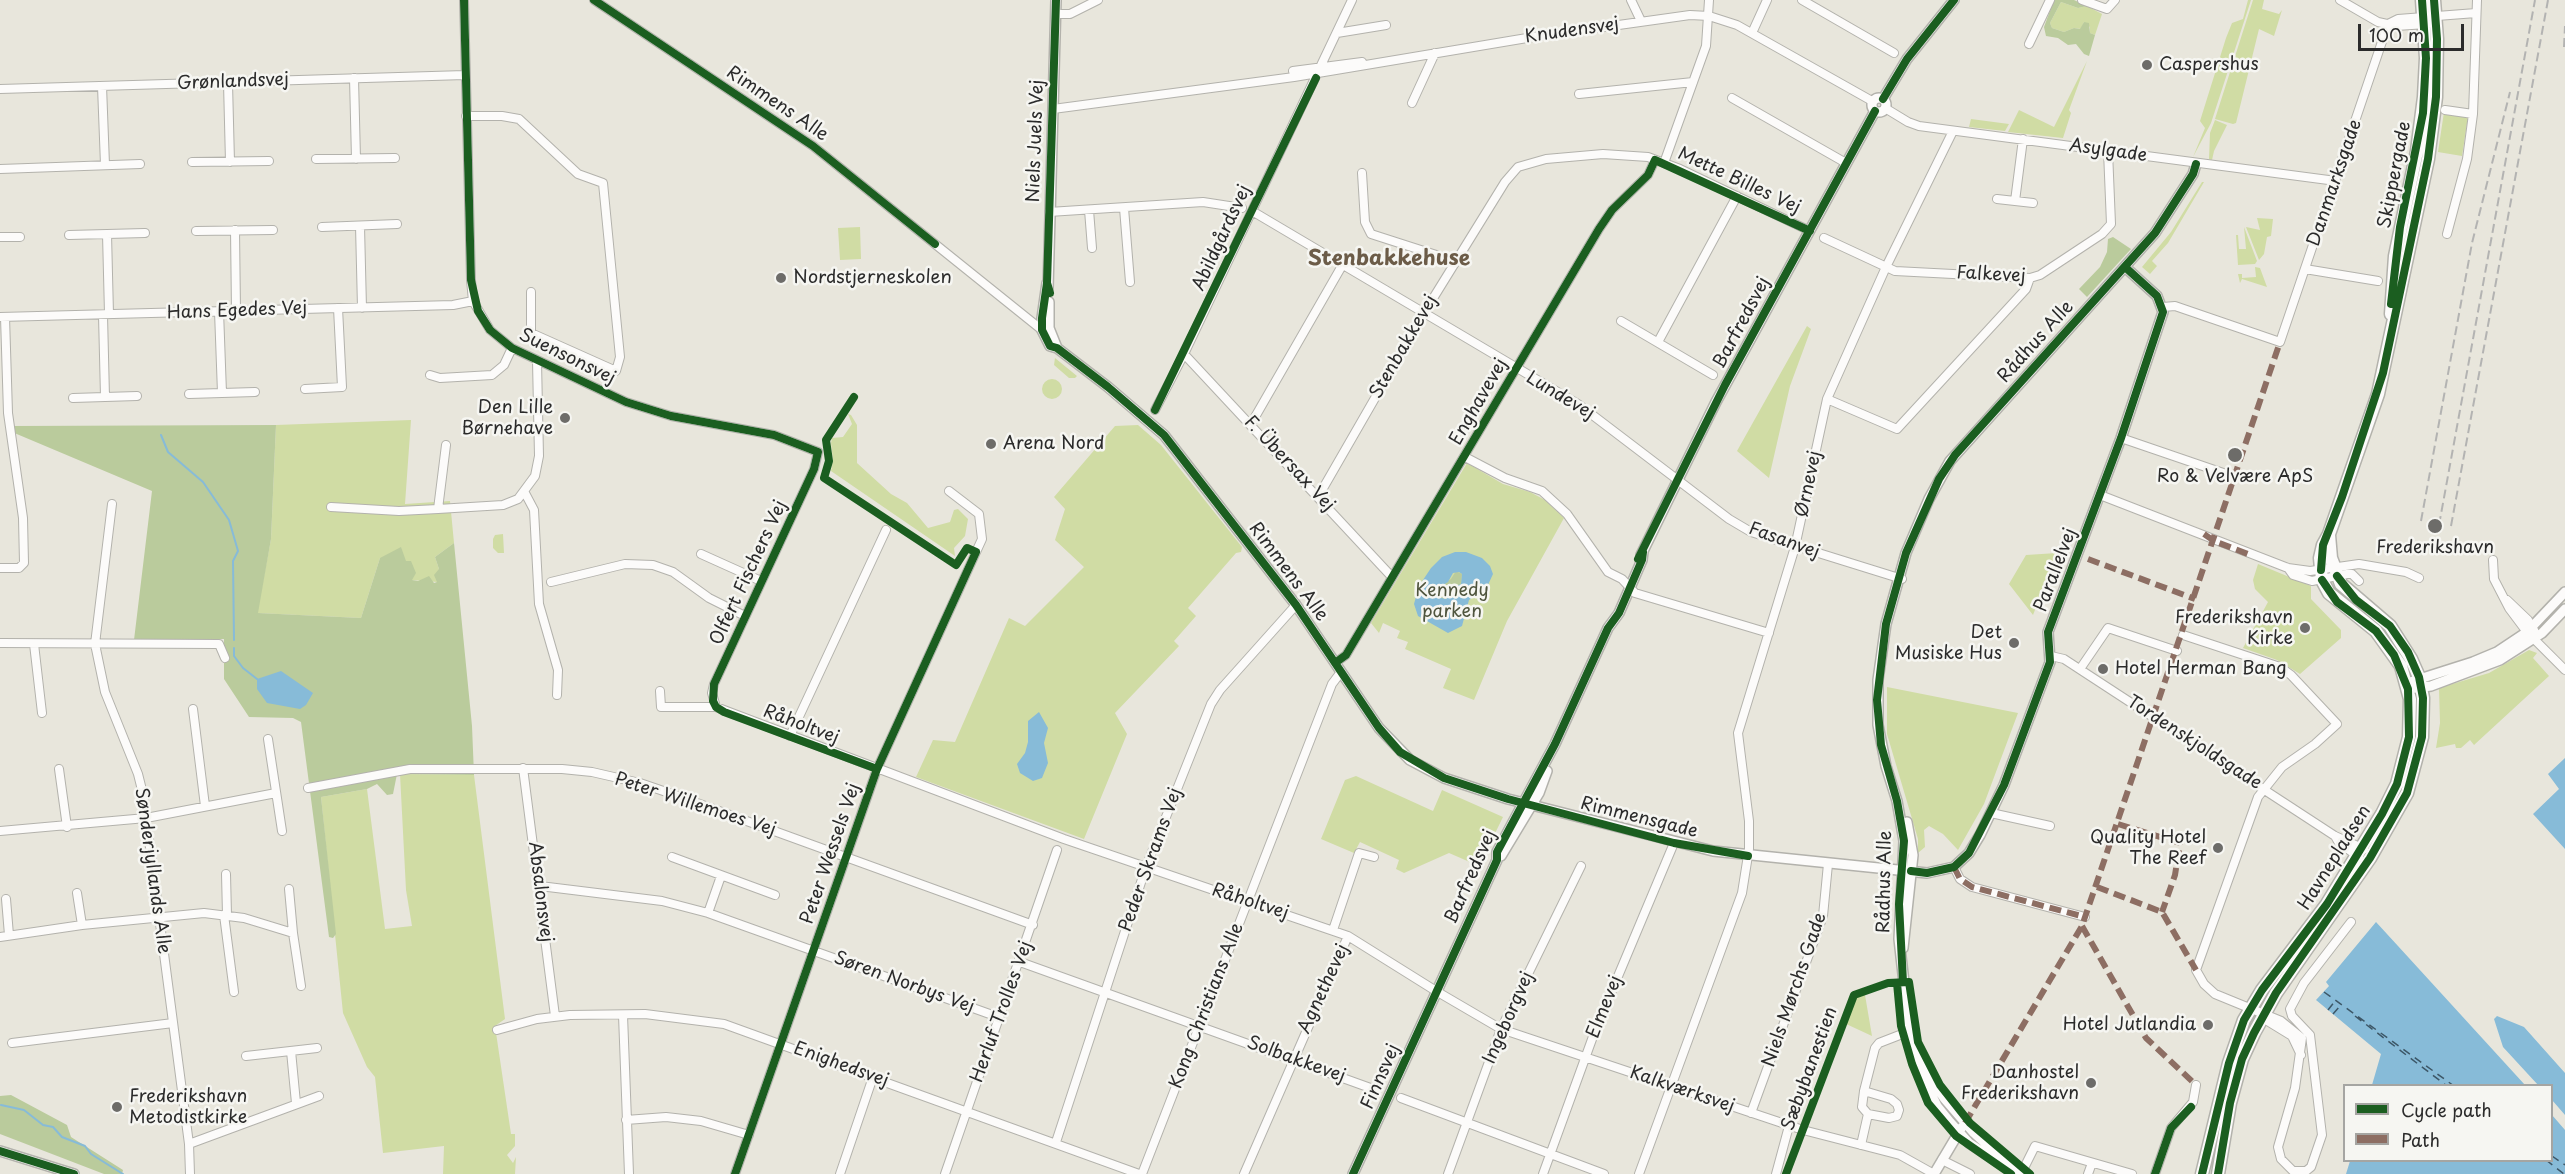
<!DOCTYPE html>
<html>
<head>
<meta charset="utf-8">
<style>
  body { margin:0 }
  #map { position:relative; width:2565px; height:1174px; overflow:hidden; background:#e8e6dc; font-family:"Playpen Sans",sans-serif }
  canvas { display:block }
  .legend { position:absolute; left:2343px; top:1084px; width:210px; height:78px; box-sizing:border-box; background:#f6f6f2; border:2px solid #a5a5a2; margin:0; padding:8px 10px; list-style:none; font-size:18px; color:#2b2b2b }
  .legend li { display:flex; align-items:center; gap:12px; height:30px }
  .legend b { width:30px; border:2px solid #a5a5a2 }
  .scale { position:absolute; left:2358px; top:24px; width:106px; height:27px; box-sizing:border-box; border:3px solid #2b2b2b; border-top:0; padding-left:8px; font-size:18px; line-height:21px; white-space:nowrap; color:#2b2b2b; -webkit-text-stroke:4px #f6f6f2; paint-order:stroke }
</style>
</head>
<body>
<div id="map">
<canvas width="2565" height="1174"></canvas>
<ul class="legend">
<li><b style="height:8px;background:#1b5e20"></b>Cycle path</li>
<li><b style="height:8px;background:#8d6e63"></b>Path</li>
</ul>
<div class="scale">100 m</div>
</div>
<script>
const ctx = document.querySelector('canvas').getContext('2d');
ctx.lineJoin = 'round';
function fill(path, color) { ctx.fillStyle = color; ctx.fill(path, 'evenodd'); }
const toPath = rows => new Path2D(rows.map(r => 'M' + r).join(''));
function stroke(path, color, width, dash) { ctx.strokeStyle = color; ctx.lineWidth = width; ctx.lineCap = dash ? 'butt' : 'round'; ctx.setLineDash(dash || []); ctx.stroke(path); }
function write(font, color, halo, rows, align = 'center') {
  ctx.font = font + ' "Playpen Sans",sans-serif'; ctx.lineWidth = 5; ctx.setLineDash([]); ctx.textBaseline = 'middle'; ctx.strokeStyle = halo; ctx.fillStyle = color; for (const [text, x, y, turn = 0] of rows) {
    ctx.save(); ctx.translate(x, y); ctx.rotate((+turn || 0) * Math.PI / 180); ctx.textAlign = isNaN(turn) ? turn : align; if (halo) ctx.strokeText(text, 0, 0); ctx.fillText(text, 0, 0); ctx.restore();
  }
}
const green = toPath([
  [2248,0,2251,0,2211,123,2193,157,2205,128,2200,121,2226,38,2232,23,2243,19],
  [2253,0,2264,0,2262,9,2279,14,2282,10,2274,36,2259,29,2236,123,2233,124,2215,119],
  [2061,2,2078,8,2087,6,2102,14,2095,35,2090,33,2090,27,2084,22,2081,29,2074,28,2064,32,2052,28,2050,23],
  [2087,61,2069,110,2071,113,2063,138,2008,132,2019,110,2054,127],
  [2444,112,2468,117,2462,156,2438,152],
  [1971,119,2009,124,2005,131,1969,127],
  [2215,120,2227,125,2214,151,2212,160,2209,159,2210,133],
  [2202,182,2204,182,2168,243,2152,261,2157,266,2150,274,2142,267,2171,232],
  [2257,218,2273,219,2271,236,2267,237,2264,254,2259,260,2246,227,2260,230],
  [860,227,861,259,840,260,838,228],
  [2244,227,2257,261,2255,264,2238,265,2236,235,2238,235,2239,249,2246,249],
  [2255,267,2260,268,2267,287,2242,279,2240,283,2238,274,2242,274,2242,278,2256,277],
  [1807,326,1811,329,1790,386,1769,478,1737,451],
  [1055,358,1077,376,1075,378,1069,378,1054,365],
  '1042 389a10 10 0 1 1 20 0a10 10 0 1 1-20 0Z',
  [848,414,851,415,857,425,857,463,891,494,907,503,928,528,950,522,954,510,958,509,968,519,965,536,954,548,955,556,831,471,833,460,831,443,832,438,843,437,852,424],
  [411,420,405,504,450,501,454,543,435,557,439,569,437,582,412,580,406,561,380,558,361,618,257,613,271,539,276,425],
  [1138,425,1161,445,1242,547,1241,552,1236,553,1188,608,1196,616,1174,641,1179,646,1115,713,1127,734,1084,839,916,777,933,740,955,742,1009,618,1025,626,1084,567,1055,540,1065,509,1054,497,1115,426],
  [1467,463,1503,484,1530,492,1545,500,1564,518,1507,621,1474,700,1443,688,1451,669,1405,649,1408,642,1397,638,1400,631,1383,623,1379,633,1371,623],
  [503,534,504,553,498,553,493,548,493,539,495,535],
  [2057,553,2033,615,2009,584,2026,555],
  [2258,564,2311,586,2311,599,2341,630,2341,638,2300,674,2277,660,2243,648,2268,602,2255,589,2253,580],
  [2529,650,2537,653,2533,658,2549,676,2474,745,2470,740,2461,748,2456,748,2455,744,2436,748,2440,723,2439,688,2489,673],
  [1887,687,2018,713,1984,804,1958,850,1943,834,1929,826,1924,830,1925,847,1918,853,1918,839,1887,734],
  [400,774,474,775,505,1019,495,1026,511,1134,515,1134,515,1146,507,1155,513,1163,516,1157,515,1174,443,1174,444,1146,383,1153,375,1077,367,1067,343,1013,321,797,367,789,385,929,412,926,406,890],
  [1356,776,1433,811,1442,790,1503,817,1479,866,1449,853,1404,873,1396,869,1399,860,1360,842,1354,853,1321,839,1345,780],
  [1865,995,1872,1036,1844,1023,1854,997]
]);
const forest = toPath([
  [2054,0,2074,0,2087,6,2078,8,2061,2,2050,23,2052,28,2064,32,2074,28,2080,29,2084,22,2089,23,2090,33,2095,35,2089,56,2084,54,2076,44,2068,45,2058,38,2046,36,2044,27],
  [2113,237,2131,249,2087,297,2079,289,2100,267,2107,252,2108,239],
  [276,425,271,539,258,613,361,618,380,558,401,547,406,561,411,561,416,573,412,580,418,581,429,576,434,583,437,582,434,575,439,569,435,557,454,543,472,726,474,775,397,774,393,794,387,795,377,784,367,789,321,797,336,934,333,938,329,937,301,722,293,718,249,717,224,679,224,639,134,640,152,491,12,432,13,426],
  [1456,571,1462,574,1461,584,1449,591,1446,599,1439,599,1436,589,1451,579],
  [11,1095,67,1125,71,1137,123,1170,122,1174,104,1174,0,1134,0,1096]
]);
const water = toPath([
  [1455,552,1466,552,1482,558,1490,566,1493,574,1487,587,1469,600,1462,626,1448,633,1418,616,1414,604,1419,586,1431,568,1442,557],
  [1459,572,1462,574,1461,584,1451,588,1446,599,1437,597,1436,589,1448,582,1453,573],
  [281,671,313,693,306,705,300,709,267,703,257,689,257,679],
  [1039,712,1048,728,1044,743,1048,763,1042,778,1033,781,1020,773,1017,764,1025,753,1028,742,1028,721],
  [2565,758,2565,849,2533,814,2559,789,2548,774],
  [2376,922,2398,946,2525,1085,2372,1085,2381,1054,2316,1000,2329,986,2326,982],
  [2497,1016,2524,1027,2565,1073,2565,1115,2552,1100,2552,1086,2538,1085,2503,1047,2494,1019],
  [2552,1115,2565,1130,2565,1174,2346,1174,2350,1161,2552,1160]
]);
const stream = toPath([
  [161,435,168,452,203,482,229,520,238,551,233,561,234,640],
  [234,648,234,656,243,668,257,679],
  [1,1105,24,1110,43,1125,53,1127,62,1137,85,1146,91,1154,123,1174]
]);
const ferry = toPath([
  [2324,992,2454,1086],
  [2328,1010,2335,1001],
  [2333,1014,2340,1006],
  [2355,1016,2447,1086],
  [2552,1156,2565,1165],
  [2546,1160,2564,1174]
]);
const minor = toPath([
  [464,0,471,280,473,301,490,330,512,348,626,402,671,416,774,435,818,452,814,469,714,684,712,693,716,707],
  [594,0,813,146,1042,330],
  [1631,0,1641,21],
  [1802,0,1894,53],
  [2082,0,2107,9,2115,0],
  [2340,0,2378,22,2396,26,2427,24],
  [1056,14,1070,14,1098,0],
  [2388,24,2398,19,2476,13],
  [1337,33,1386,25],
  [1752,33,1767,0],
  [2029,44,2050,0],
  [1293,71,1362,62],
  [354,78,356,159],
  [228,83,230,162],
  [102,86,105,165],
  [0,89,465,75],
  [1579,94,1693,82],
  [1732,98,1846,163],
  [1412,103,1435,53],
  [1885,108,1908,122,1919,126,2336,181],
  [1053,109,1294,77,1533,37,1690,15,1709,16,1737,25,1872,101],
  [2445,110,2473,114],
  [466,116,502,116,519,119,578,174,603,183,620,357,616,371,531,333,531,292],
  [316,159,395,158],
  [192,162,269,161],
  [1664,163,1706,46,1709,0],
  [0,169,140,164],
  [1362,173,1365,222,1371,234,1455,261],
  [1997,199,2015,201,2023,139],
  [2015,201,2033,203],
  [1124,208,1130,282],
  [1089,210,1092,248],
  [1252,211,1578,404,1729,519,1751,532,1902,579],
  [1049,212,1203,202,1242,208],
  [360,226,362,308],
  [322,227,397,224],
  [235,230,236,311],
  [196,231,273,230],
  [107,234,109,314],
  [2447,234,2467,159,2473,114,2477,0],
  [69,235,145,233],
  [0,237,20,237],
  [1824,238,1895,271,2030,278,2040,275,2102,234,2111,224,2108,151],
  [2305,269,2378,281],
  [2163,307,2175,306,2280,342,2388,24],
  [219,311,222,393],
  [103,315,105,397],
  [0,317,453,305,473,301],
  [1621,321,1713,375],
  [1658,342,1737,196],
  [1184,354,1392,577],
  [430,375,440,378,492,375,504,365,512,348],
  [305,389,342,387,338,308],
  [189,394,255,392],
  [73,398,137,396],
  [1827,399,1897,429,2026,289,2030,278],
  [1155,410,1184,354,1352,0],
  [1251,424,1343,264],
  [2121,438,2235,477],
  [1465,457,1505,478,1542,491,1567,514,1608,572,1622,579,1635,593,1769,633],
  [525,493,534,510,539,604,558,670,557,695],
  [2100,495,2288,568,2310,571,2359,564,2406,572,2419,578],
  [1318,497,1424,313,1505,182,1518,167,1546,159,1603,154,1648,157,1680,169,1810,231],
  [112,504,95,644,105,692,138,774,143,794,189,1144,190,1174],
  [331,507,399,511,438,509,503,505,518,499,535,476,539,456,537,361],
  [438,509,446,445],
  [701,554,761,581],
  [2493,560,2494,579,2509,608,2527,632,2565,670],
  [0,568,19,568,24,563,23,518,8,413,5,317],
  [2288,568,2293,575,2312,581,2347,574,2352,574,2359,581],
  [551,582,625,564,653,565,673,572,709,598,745,616],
  [2507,600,2528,620,2534,630],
  [2183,635,2280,667,2291,675,2337,724,2315,744,2282,767,2258,797,2196,970,2204,984,2215,994,2281,1021,2302,1038,2295,1088,2278,1147,2281,1159,2293,1171,2306,1171,2311,1167,2322,1135,2310,1035,2292,1016,2290,1009,2304,983,2351,922],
  [0,643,219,644,225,658],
  [34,644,42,713],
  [2051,656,2064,659,2335,836,2364,849],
  [1335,663,1346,655,1599,229,1612,210,1648,175,1655,160],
  [2080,669,2108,628,2177,651],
  [660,691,661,707,716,707,1064,839,1348,936,1436,991,1501,1029,1803,1130,1900,1155,1934,1174],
  [193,709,205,806],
  [790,736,886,530],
  [268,739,282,831],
  [523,768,555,1016],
  [59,769,67,827],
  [308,788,410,769,562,769,592,772,640,783,675,795,1033,925],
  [1991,813,2050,826],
  [0,831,146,818,276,793],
  [2335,836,2339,843,2359,857],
  [672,857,775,895],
  [1954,867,1960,879,1972,887,2085,917],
  [226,874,227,915],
  [540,886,662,901,708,913,998,1017],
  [77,893,82,925],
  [6,899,9,935],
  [708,913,721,876],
  [224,915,234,992],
  [1333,930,1359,853,1374,857],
  [293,933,301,986],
  [0,937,82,925,204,913,244,918,293,933,289,889],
  [1020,962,1376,1090],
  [623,1015,629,1174],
  [2261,1017,2292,1036,2301,1055],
  [497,1030,537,1019,570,1015,645,1014,724,1024,1139,1174],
  [12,1043,173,1023],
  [291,1051,296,1103],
  [246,1056,317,1048],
  [1864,1091,1891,1099,1897,1104,1899,1110,1897,1116,1889,1118,1868,1114,1862,1107,1864,1091,1875,1048,1879,1043,1910,1031],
  [1401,1098,1604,1174],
  [1751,1113,1823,916,1828,864],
  [626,1120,666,1117,701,1121,749,1135],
  [1056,1142,1146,867,1211,704,1220,690,1296,605],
  [189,1144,319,1096],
  [1861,1145,1868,1114],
  [1942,1160,1970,1174],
  [735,1174,877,769,982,539,979,514,949,491],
  [840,1174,873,1077],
  [945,1174,1057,850],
  [1142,1174,1332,684,1341,672],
  [1244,1174,1348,936],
  [1448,1174,1501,1029,1581,866],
  [1543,1174,1595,1031,1674,843],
  [1639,1174,1742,893,1749,849,1749,821,1738,733,1795,547,1827,399,1886,267,1953,131],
  [1776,1174,1789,1126],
  [2021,1174,2035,1146,2132,1174],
  [2088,1174,2092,1163],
  [2155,1174,2171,1128,2193,1102,2196,1085]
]);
const tertiary = toPath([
  '1872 105a7 7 0 1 1 14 0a7 7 0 1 1-14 0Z',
  [1883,99,1907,59,1954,0],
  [1047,283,1042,318,1042,330,1050,346,1057,348,1108,387,1164,435,1296,605,1379,728,1410,760,1444,778,1508,799,1713,851,1927,873,1954,867,1969,853,1980,835,2004,785,2050,662,2048,632,2121,438,2163,312,2157,296,2125,267],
  [1048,288,1056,0],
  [1049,302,1049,328,1057,348],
  [1641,555,1716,402,1875,111],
  [2407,683,2473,662,2497,652,2527,632,2565,592],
  [2408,689,2431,686,2500,660,2542,633,2565,609],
  [1501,856,1539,793,1547,771],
  [1903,948,1913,855,1907,822],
  [1915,1041,1932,1081,1944,1098,1974,1133,2019,1174],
  [0,1151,74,1174],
  [1353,1174,1497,860,1497,852,1555,744,1608,628,1619,613,1642,560,1643,552],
  [1934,1174,1962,1127],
  [2016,1174,1969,1143,1950,1122,1937,1106,1915,1061,1911,1044,1899,939,1904,841,1897,801,1886,766,1878,725,1878,680,1886,624,1906,553,1929,499,1950,461,2155,233,2193,174,2196,164]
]);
const primary = toPath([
  [2391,314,2395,256,2417,151,2424,97,2426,58,2422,0],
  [2202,1174,2229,1063,2244,1020,2262,990,2327,904,2382,814,2397,784,2409,737,2410,699,2401,666,2376,631,2329,593,2322,580,2320,558,2323,545,2329,534,2378,394,2428,159,2436,97,2437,39,2434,0],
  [2218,1174,2230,1103,2242,1059,2254,1033,2276,993,2370,858,2407,793,2422,737,2423,698,2419,677,2411,659,2390,626,2341,584,2331,558,2329,535]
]);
const rail = toPath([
  [2564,47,2565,26],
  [2421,521,2472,243,2510,92],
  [2439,525,2535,0],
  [2451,526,2548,0]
]);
const quiet = toPath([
  [2204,534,2214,541,2253,556],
  [2088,559,2195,599],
  [2118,824,2180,843,2175,875,2162,912],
  [1954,867,1960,879,1972,887,2085,917],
  [2097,887,2162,912,2196,970],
  [2082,926,2146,1038,2196,1085],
  [1965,1123,2082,926,2280,342]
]);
const cycleway = toPath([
  [464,0,471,280,478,311,490,330,512,348,626,402,671,416,774,435,818,452,814,469,714,684,713,701,716,707,724,712,877,769],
  [594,0,813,146,935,244],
  [1883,99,1907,59,1954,0],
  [1047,283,1042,318,1042,330,1050,346,1057,348,1108,387,1164,435,1296,605,1379,728,1400,752,1444,778,1508,799,1674,843,1748,856],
  [1050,293,1047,283,1056,0],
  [2391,304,2400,227,2423,113,2426,58,2422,0],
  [1155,410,1316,78],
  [1638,559,1725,385,1875,111],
  [2321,570,2323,545,2342,497,2383,373,2428,159,2436,97,2437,39,2434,0],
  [1335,663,1346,655,1599,229,1612,210,1648,175,1655,160,1810,231],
  [1911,871,1927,873,1954,867,1969,853,2004,785,2050,662,2048,632,2121,438,2163,312,2157,296,2125,267],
  [1903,982,1899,904,1904,841,1897,801,1881,745,1877,700,1886,624,1906,553,1939,479,1955,455,2155,233,2193,174,2196,164],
  [1897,983,1901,1026,1912,1064,1928,1103,1956,1136,2011,1174],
  [0,1151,74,1174],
  [735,1174,877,769,976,552,967,548,956,565,824,478,829,461,826,440,854,397],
  [1353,1174,1497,860,1497,852,1555,744,1608,628,1619,613,1642,560,1643,552],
  [1786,1174,1854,995,1888,983,1909,982,1918,1042,1940,1085,1970,1123,2030,1174],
  [2155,1174,2171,1128,2191,1107],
  [2202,1174,2229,1063,2244,1020,2262,990,2327,904,2382,814,2397,784,2409,737,2408,689,2394,655,2376,631,2337,602,2322,580],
  [2218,1174,2230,1103,2242,1059,2254,1033,2276,993,2370,858,2407,793,2422,737,2423,698,2419,677,2408,652,2390,626,2356,600,2337,576]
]);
const markers = [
  [2147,65,6,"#6d6c69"],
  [781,278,6,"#6d6c69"],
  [565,418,6,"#6d6c69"],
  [991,444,6,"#6d6c69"],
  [2235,455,8,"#6d6c69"],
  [2435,526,8,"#6d6c69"],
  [2305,628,6,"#6d6c69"],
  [2014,643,6,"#6d6c69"],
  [2103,669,6,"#6d6c69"],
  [2218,848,6,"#6d6c69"],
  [2208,1025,6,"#6d6c69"],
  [2091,1083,6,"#6d6c69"],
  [117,1107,6,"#6d6c69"]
];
const streetNames = [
  ["Knudensvej",1572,31,-8],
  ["Grønlandsvej",233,82,-2],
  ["Rimmens Alle",777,104,34],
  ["Niels Juels Vej",1036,141,-88],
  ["Asylgade",2108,151,8],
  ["Skippergade",2395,175,-79],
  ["Mette Billes Vej",1739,181,25],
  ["Danmarksgade",2335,183,-71],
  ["Abildgårdsvej",1222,238,-65],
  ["Falkevej",1991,275,3],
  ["Hans Egedes Vej",237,311,-2],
  ["Barfredsvej",1742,323,-62],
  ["Rådhus Alle",2036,342,-48],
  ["Stenbakkevej",1404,347,-60],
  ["Suensonsvej",567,357,26],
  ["Lundevej",1560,396,31],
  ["Enghavevej",1479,402,-60],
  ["F. Übersax Vej",1289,464,47],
  ["Ørnevej",1809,484,-78],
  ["Fasanvej",1784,541,20],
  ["Parallelvej",2056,570,-69],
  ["Rimmens Alle",1288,572,53],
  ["Olfert Fischers Vej",749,573,-65],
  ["Råholtvej",801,725,21],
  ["Tordenskjoldsgade",2194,743,33],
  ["Peter Willemoes Vej",695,805,18],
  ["Rimmensgade",1639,818,14],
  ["Peter Wessels Vej",831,854,-71],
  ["Havnepladsen",2335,858,-58],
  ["Peder Skrams Vej",1151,860,-70],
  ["Sønderjyllands Alle",152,871,82],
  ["Barfredsvej",1471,877,-66],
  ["Rådhus Alle",1885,882,-89],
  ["Absalonsvej",540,892,83],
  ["Råholtvej",1250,902,18],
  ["Søren Norbys Vej",904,983,20],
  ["Agnethevej",1324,989,-65],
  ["Niels Mørchs Gade",1795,990,-71],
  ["Kong Christians Alle",1207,1006,-69],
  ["Elmevej",1605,1007,-68],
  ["Herluf Trolles Vej",1002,1012,-70],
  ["Ingeborgvej",1509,1018,-66],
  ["Solbakkevej",1296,1060,20],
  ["Enighedsvej",841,1065,20],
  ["Sæbybanestien",1810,1069,-70],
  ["Finnsvej",1381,1077,-66],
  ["Kalkværksvej",1682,1090,19]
];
const poiNames = [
  ["Caspershus",2159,65,"left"],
  ["Nordstjerneskolen",793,278,"left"],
  ["Den Lille",553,408],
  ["Børnehave",553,429],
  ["Arena Nord",1003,444,"left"],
  ["Ro & Velvære ApS",2235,477,"center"],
  ["Frederikshavn",2435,548,"center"],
  ["Frederikshavn",2293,618],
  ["Kirke",2293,639],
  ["Det",2002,633],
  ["Musiske Hus",2002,654],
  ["Hotel Herman Bang",2115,669,"left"],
  ["Quality Hotel",2206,838],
  ["The Reef",2206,859],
  ["Hotel Jutlandia",2196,1025],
  ["Danhostel",2079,1073],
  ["Frederikshavn",2079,1094],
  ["Frederikshavn",129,1097,"left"],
  ["Metodistkirke",129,1118,"left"]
];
const parkNames = [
  ["Kennedy",1452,591],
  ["parken",1452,612]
];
const quarterNames = [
  ["Stenbakkehuse",1389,259]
];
fill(green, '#d0dca4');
fill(forest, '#bacb9c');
fill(water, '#87bbd8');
stroke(stream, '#87bbd8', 2);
stroke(ferry, '#3d5767', 1.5, [8, 6]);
stroke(minor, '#b3b2ac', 10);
stroke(tertiary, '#b3b2ac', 12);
stroke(primary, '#b3b2ac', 15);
stroke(minor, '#fcfbfa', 8);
stroke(tertiary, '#fcfbfa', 9);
stroke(primary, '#fcfbfa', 12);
stroke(rail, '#b3b3b2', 2, [9, 4.5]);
stroke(quiet, '#8d6e63', 6, [12, 6]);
stroke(cycleway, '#1b5e20', 8);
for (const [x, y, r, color] of markers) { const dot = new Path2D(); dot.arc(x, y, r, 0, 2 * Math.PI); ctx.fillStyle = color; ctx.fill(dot); stroke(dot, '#f6f6f2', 2); }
write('18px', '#2b2b2b', '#f6f6f2', streetNames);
write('18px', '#2b2b2b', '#f6f6f2', poiNames, 'right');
write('18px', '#4f553e', '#f6f6f2', parkNames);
write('bold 21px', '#6c5c48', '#f6f6f2', quarterNames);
</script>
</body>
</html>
